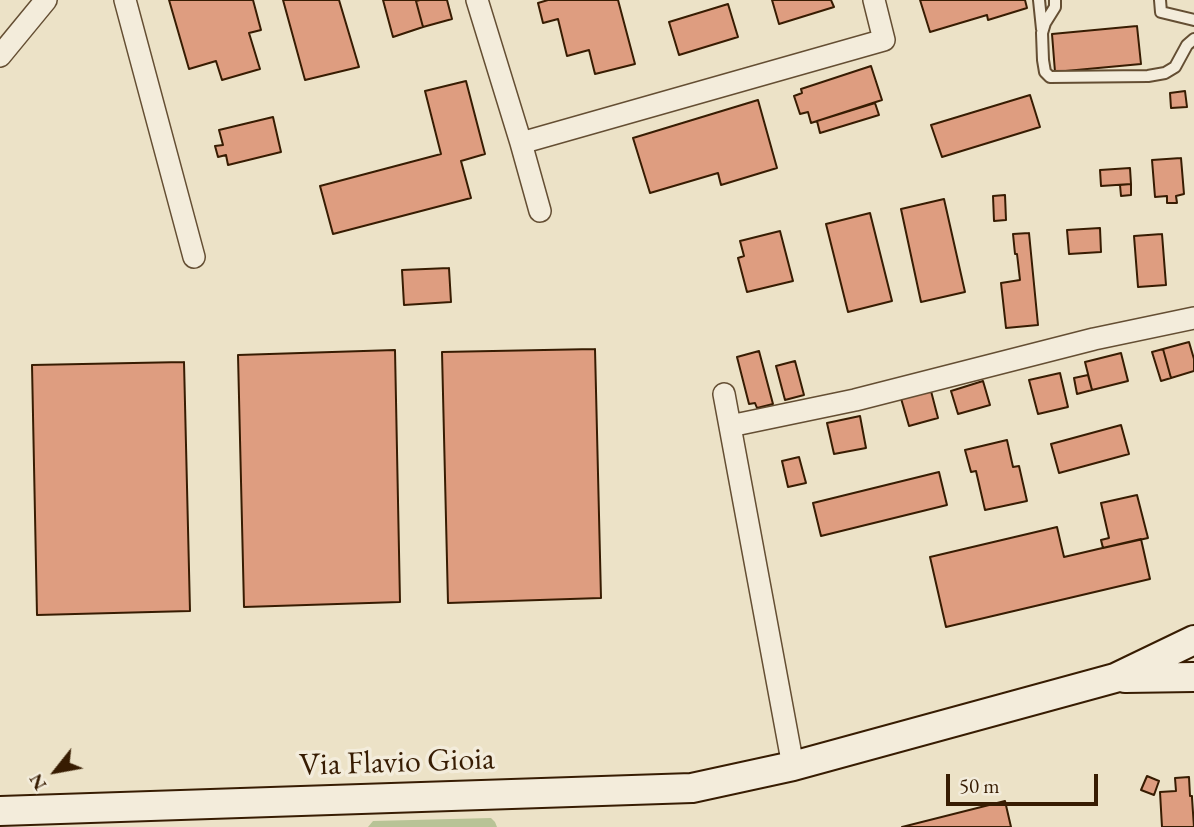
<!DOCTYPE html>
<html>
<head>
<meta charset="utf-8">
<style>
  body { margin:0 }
  #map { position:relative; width:1194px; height:827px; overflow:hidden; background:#ece2c7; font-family:"EB Garamond",serif }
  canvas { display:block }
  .north { position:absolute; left:21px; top:736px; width:70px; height:70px; -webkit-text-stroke:5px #f3ecdb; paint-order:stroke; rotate:239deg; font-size:19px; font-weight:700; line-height:28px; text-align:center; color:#371c02 }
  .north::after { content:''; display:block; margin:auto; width:24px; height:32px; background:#371c02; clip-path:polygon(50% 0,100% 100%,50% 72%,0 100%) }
  .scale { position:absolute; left:946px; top:774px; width:152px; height:32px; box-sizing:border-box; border:4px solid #371c02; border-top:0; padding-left:9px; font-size:21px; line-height:24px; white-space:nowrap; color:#371c02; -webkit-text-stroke:5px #f3ecdb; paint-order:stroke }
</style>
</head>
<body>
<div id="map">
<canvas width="1194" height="827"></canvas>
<div class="north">N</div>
<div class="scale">50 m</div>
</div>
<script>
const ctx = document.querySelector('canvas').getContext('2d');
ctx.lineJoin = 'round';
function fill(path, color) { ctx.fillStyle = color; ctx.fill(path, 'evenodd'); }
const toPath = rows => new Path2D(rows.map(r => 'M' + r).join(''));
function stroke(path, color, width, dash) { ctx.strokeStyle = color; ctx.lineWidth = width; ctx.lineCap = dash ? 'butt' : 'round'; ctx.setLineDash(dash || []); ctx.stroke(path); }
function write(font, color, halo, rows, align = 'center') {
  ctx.font = font + ' "EB Garamond",serif'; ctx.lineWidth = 7; ctx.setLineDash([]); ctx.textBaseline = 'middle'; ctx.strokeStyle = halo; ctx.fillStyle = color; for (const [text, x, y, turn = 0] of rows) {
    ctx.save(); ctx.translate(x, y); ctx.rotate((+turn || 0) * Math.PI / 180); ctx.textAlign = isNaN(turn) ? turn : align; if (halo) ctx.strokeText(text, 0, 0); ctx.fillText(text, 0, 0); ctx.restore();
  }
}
const green = toPath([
  [491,818,495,822,497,827,368,827,373,821]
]);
const building = toPath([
  [169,0,253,0,261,30,249,33,260,69,222,80,216,61,189,69,169,0],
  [283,0,339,0,359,67,305,80,283,0],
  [383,0,420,0,416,1,423,27,393,37,383,0],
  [420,0,447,0,452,19,423,27,416,1,420,0],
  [548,0,618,0,635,64,595,74,589,50,567,56,558,19,543,23,538,3,548,0],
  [772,0,831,0,834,7,779,24,772,0],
  [920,0,1025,0,1027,8,988,20,987,15,930,32,920,0],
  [728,4,738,37,679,55,669,22,728,4],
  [1137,26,1141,64,1055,72,1052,34,1137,26],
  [871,66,882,100,811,123,808,112,800,114,794,96,802,93,801,89,871,66],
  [466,81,485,154,461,161,471,198,333,234,320,186,441,154,425,91,466,81],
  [1185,91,1187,107,1171,108,1170,93,1185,91],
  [1030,95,1040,127,942,157,931,125,1030,95],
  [758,100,777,168,721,185,718,173,650,193,633,138,758,100],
  [875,103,879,115,820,133,817,121,875,103],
  [273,117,281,152,228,165,226,155,218,157,215,146,223,145,219,130,273,117],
  [1181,158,1184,194,1176,196,1177,203,1167,203,1167,196,1155,197,1152,160,1181,158],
  [1130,168,1131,184,1101,186,1100,170,1130,168],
  [1131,184,1131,195,1121,196,1120,185,1131,184],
  [1005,195,1006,220,994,221,993,196,1005,195],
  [944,199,965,292,921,302,901,209,944,199],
  [870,213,892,301,848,312,826,224,870,213],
  [1100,228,1101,252,1069,254,1067,230,1100,228],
  [780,231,793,281,747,292,738,258,744,256,740,241,780,231],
  [1029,233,1038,325,1006,328,1001,283,1020,280,1017,254,1015,254,1013,234,1029,233],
  [1162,234,1166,285,1138,287,1134,236,1162,234],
  [449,268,451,302,404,305,402,270,449,268],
  [1189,342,1194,359,1194,371,1171,378,1163,349,1189,342],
  [595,349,601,598,448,603,442,352,595,349],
  [1163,349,1171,378,1161,381,1152,352,1163,349],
  [395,350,400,602,244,607,238,355,395,350],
  [759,351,773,404,757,408,755,403,749,404,737,357,759,351],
  [1121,353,1128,381,1092,390,1085,362,1121,353],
  [795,361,804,395,785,400,776,366,795,361],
  [184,362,190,611,37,615,32,365,184,362],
  [1060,373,1068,407,1038,414,1029,380,1060,373],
  [1088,375,1092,390,1077,394,1074,378,1088,375],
  [983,381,990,405,958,414,951,391,983,381],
  [931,391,938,418,909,426,900,395,931,391],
  [860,416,866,448,834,454,827,423,860,416],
  [1121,425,1129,454,1059,473,1051,444,1121,425],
  [1007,440,1013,467,1019,466,1027,501,985,510,976,471,971,472,965,450,1007,440],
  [799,457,806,483,788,487,782,461,799,457],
  [939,472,947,505,821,536,813,503,939,472],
  [1137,495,1148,538,1103,548,1101,540,1109,538,1101,503,1137,495],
  [1057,527,1064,557,1141,539,1150,579,946,627,930,557,1057,527],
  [1147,776,1159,781,1154,795,1141,790,1147,776],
  [1189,777,1190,796,1192,796,1192,798,1194,827,1162,827,1160,792,1176,791,1175,778,1189,777],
  [1005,801,1011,827,902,827,1005,801]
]);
const lane = toPath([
  [1039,0,1042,29],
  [1055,0,1055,7,1045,23,1042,33,1043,60,1045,72,1050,77,1148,76,1165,73,1175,67,1187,45,1194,39],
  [1160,0,1161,12,1194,20]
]);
const street = toPath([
  [125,0,194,257],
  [477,0,521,143,540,211],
  [0,56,46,0],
  [521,143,884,40,874,0],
  [724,394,793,766],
  [730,426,855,400,1094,339,1194,318]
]);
const secondary = toPath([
  [1125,678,1194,677],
  [0,811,692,788,793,766,1115,678,1194,640]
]);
const streetNames = [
  ["Via Flavio Gioia",397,763,-2]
];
fill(green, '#b8c396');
fill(building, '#de9d80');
stroke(building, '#371c02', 2);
stroke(lane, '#644e33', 14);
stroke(street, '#644e33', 24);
stroke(secondary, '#371c02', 32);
stroke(lane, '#f3ecdb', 10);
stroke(street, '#f3ecdb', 21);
stroke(secondary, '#f3ecdb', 28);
write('32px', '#371c02', '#f3ecdb', streetNames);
</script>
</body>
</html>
